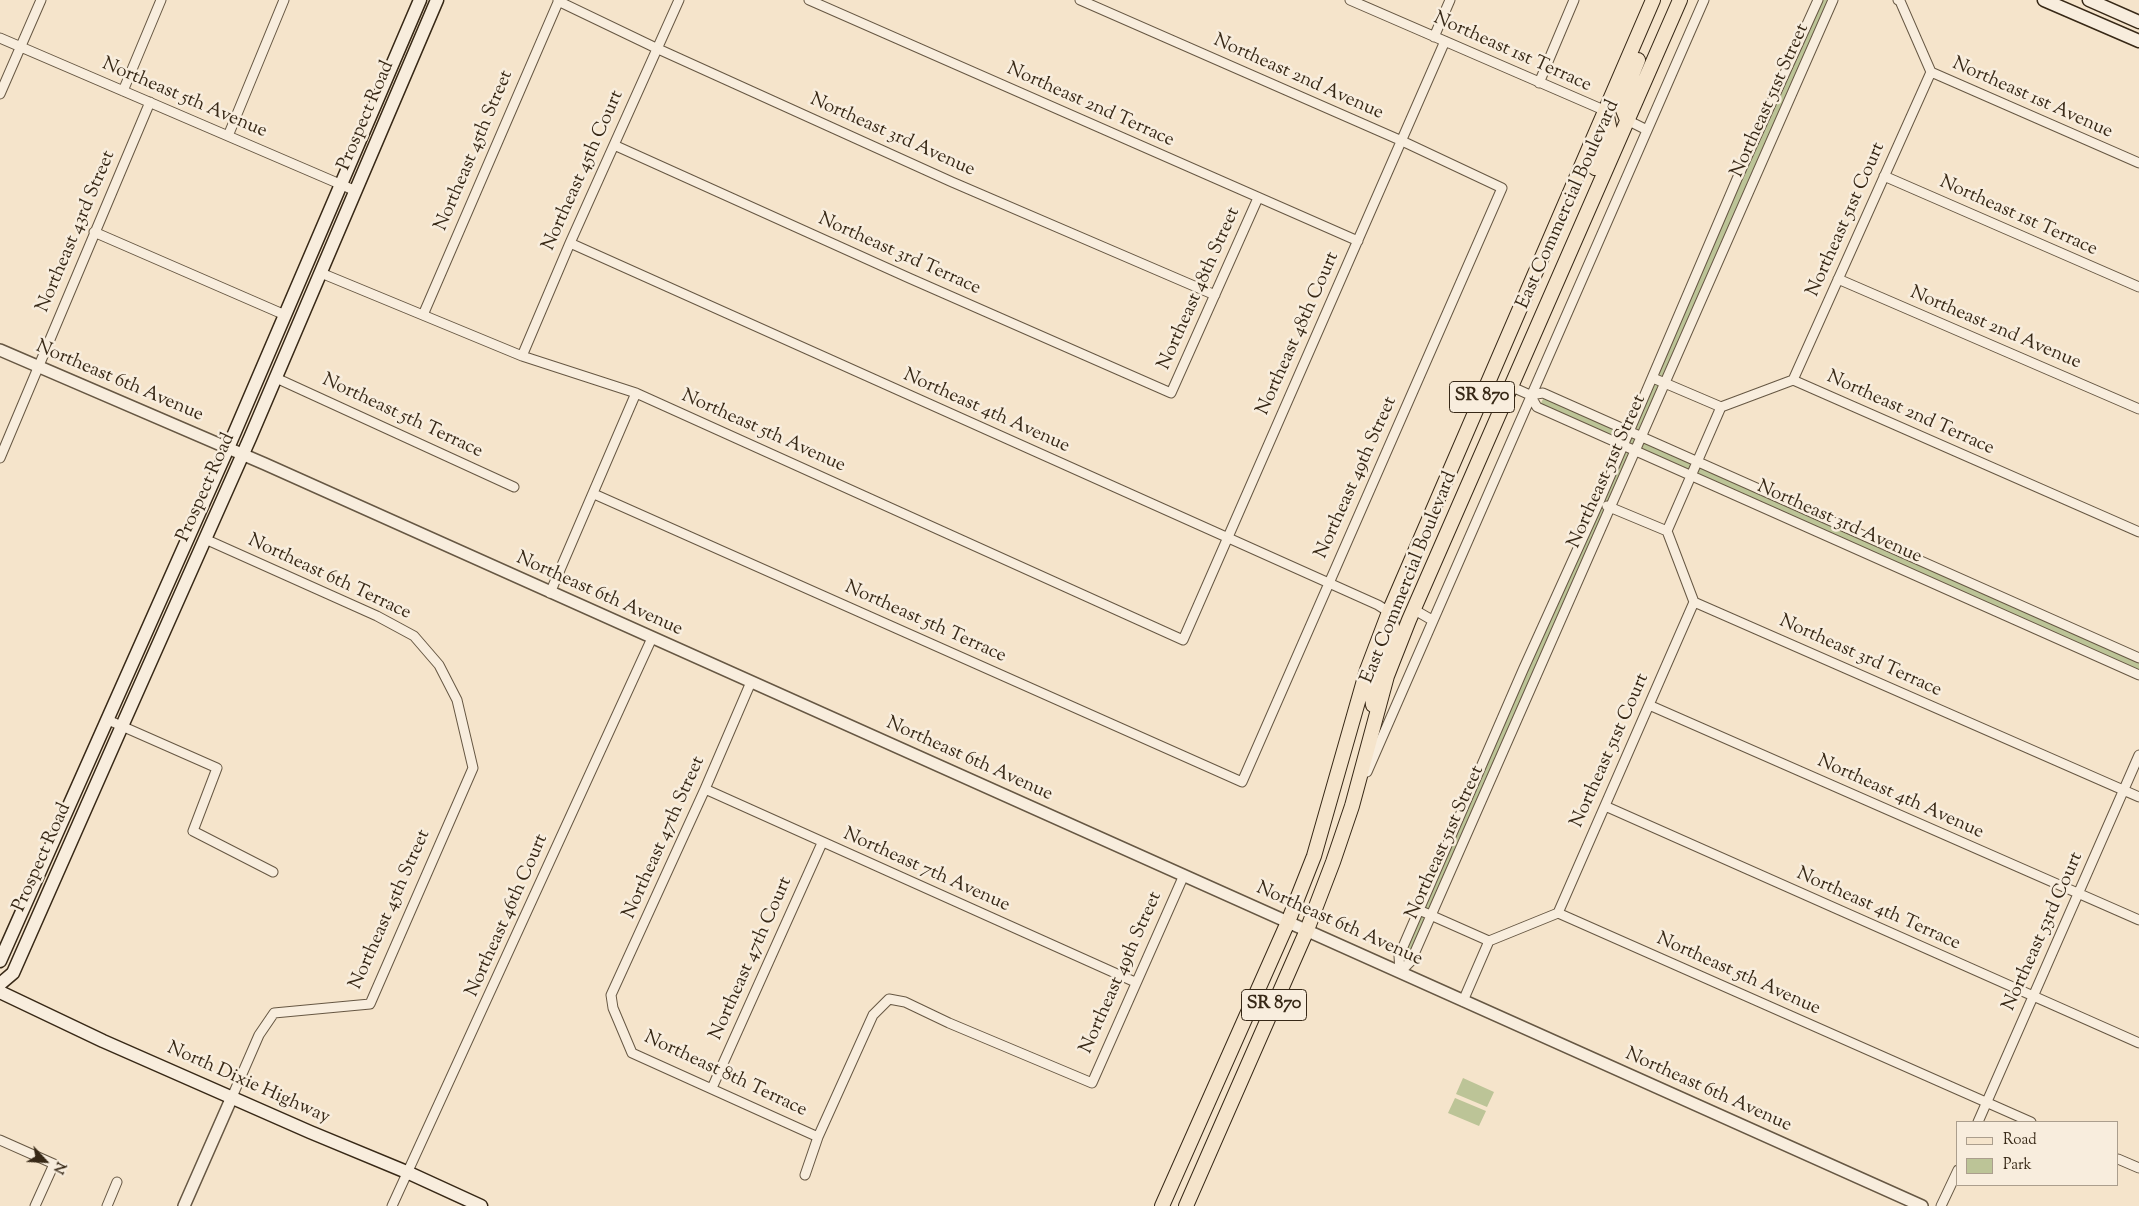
<!DOCTYPE html>
<html>
<head>
<meta charset="utf-8">
<style>
  body { margin:0 }
  #map { position:relative; width:2139px; height:1206px; overflow:hidden; background:#f5e4cb; font-family:"Sorts Mill Goudy",serif }
  canvas { display:block }
  .legend { position:absolute; left:1956px; top:1121px; width:162px; height:65px; box-sizing:border-box; background:#f8eddd; border:1px solid #ab9e8d; margin:0; padding:6px 9px; list-style:none; font-size:15px; color:#372816 }
  .legend li { display:flex; align-items:center; gap:10px; height:25px }
  .legend b { width:25px; border:1px solid #ab9e8d }
  .north { position:absolute; left:20px; top:1136px; width:50px; height:50px; -webkit-text-stroke:4px #f8eddd; paint-order:stroke; rotate:115deg; font-size:14px; font-weight:700; line-height:20px; text-align:center; color:#372816 }
  .north::after { content:''; display:block; margin:auto; width:18px; height:22px; background:#372816; clip-path:polygon(50% 0,100% 100%,50% 72%,0 100%) }
</style>
</head>
<body>
<div id="map">
<canvas width="2139" height="1206"></canvas>
<ul class="legend">
<li><b style="height:6px;background:#f5e4cb"></b>Road</li>
<li><b style="height:14px;background:#bcc497"></b>Park</li>
</ul>
<div class="north">N</div>
</div>
<script>
const ctx = document.querySelector('canvas').getContext('2d');
ctx.lineJoin = 'round';
function fill(path, color) { ctx.fillStyle = color; ctx.fill(path, 'evenodd'); }
const toPath = rows => new Path2D(rows.map(r => 'M' + r).join(''));
function stroke(path, color, width, dash) { ctx.strokeStyle = color; ctx.lineWidth = width; ctx.lineCap = dash ? 'butt' : 'round'; ctx.setLineDash(dash || []); ctx.stroke(path); }
function write(font, color, halo, rows, align = 'center') {
  ctx.font = font + ' "Sorts Mill Goudy",serif'; ctx.lineWidth = 5; ctx.setLineDash([]); ctx.textBaseline = 'middle'; ctx.strokeStyle = halo; ctx.fillStyle = color; for (const [text, x, y, turn = 0] of rows) {
    ctx.save(); ctx.translate(x, y); ctx.rotate((+turn || 0) * Math.PI / 180); ctx.textAlign = isNaN(turn) ? turn : align; if (halo) ctx.strokeText(text, 0, 0); ctx.fillText(text, 0, 0); ctx.restore();
  }
}
const green = toPath([
  [1821,0,1829,0,1639,439,2139,662,2139,671,1635,447,1410,956,1403,953,1626,444,1540,405,1544,397,1630,435],
  [1463,1078,1494,1092,1487,1107,1456,1094],
  [1455,1098,1486,1111,1479,1126,1448,1113]
]);
const minor = toPath([
  [809,0,1358,241],
  [1350,0,1606,111],
  [1898,0,1900,1,1931,72,2139,163],
  [558,1,656,48,952,182,1215,295],
  [1434,37,1450,0],
  [0,38,356,191],
  [1539,83,1574,0],
  [123,91,161,0],
  [0,94,41,0],
  [1627,120,1647,130],
  [228,136,284,0],
  [614,145,909,278,1171,393,1258,198],
  [1884,176,2139,287],
  [94,232,285,315],
  [570,243,1378,605,1389,612],
  [321,273,522,356,636,393,1183,640,1445,41],
  [1838,279,2139,409],
  [423,315,559,0],
  [522,356,570,243,679,0],
  [276,378,514,487],
  [1653,378,1721,407,1793,380,2139,532],
  [1793,380,1931,72],
  [1510,386,1530,395,1537,407,2139,675],
  [1530,395,1543,393,2139,658],
  [0,458,150,102],
  [594,494,1242,782,1502,188,1402,141,1080,0],
  [1607,506,1667,531,1694,602,2139,797],
  [1667,531,1721,407],
  [205,539,377,616,414,636,439,665,457,700,473,768,370,1004,274,1013,259,1035,232,1097],
  [550,593,636,393],
  [1413,609,1432,620],
  [751,682,705,789,611,995,613,1008,632,1053,818,1137],
  [1649,705,2139,920],
  [108,720,217,768,193,831,273,872],
  [1367,772,1704,0],
  [705,789,1135,982],
  [1605,806,2139,1043],
  [1419,910,1489,941,1558,913,2031,1122],
  [1558,913,1694,602],
  [1400,972,1411,961,1833,0],
  [1400,972,1399,956,1523,670,1599,502,1737,179,1818,0],
  [1463,1001,1489,941],
  [712,1088,822,843],
  [1978,1122,2139,755],
  [0,1140,54,1164,35,1206],
  [2118,1159,2139,1168],
  [805,1175,818,1137,873,1015,889,999,905,1002,949,1023,1092,1083,1184,875],
  [107,1206,117,1182],
  [392,1206,652,638],
  [1941,1206,1958,1170]
]);
const tertiary = toPath([
  [0,350,265,464,1922,1206],
  [184,1206,232,1097]
]);
const secondary = toPath([
  [2044,0,2139,41],
  [2089,0,2139,22],
  [0,961,228,448,420,0],
  [0,984,13,973,122,726,250,438,437,0],
  [0,992,103,1041,310,1132,409,1173,481,1206]
]);
const primary = toPath([
  [1627,120,1623,110,1623,97,1638,60],
  [1595,168,1610,131,1606,111],
  [1378,708,1373,705,1372,695,1393,631,1389,612],
  [1162,1206,1288,922,1314,856,1367,670,1389,612,1653,0],
  [1186,1206,1307,930,1333,862,1352,806,1387,676,1409,620,1680,0]
]);
const shields = [
  [1482,397,65],
  [1274,1005,65]
];
const shieldNames = [
  ["SR 870",1482,397],
  ["SR 870",1274,1005]
];
const streetNames = [
  ["Northeast 1st Terrace",1512,53,24],
  ["Northeast 2nd Avenue",1298,78,24],
  ["Northeast 5th Avenue",184,99,23],
  ["Northeast 1st Avenue",2032,99,24],
  ["Northeast 51st Street",1771,101,-66],
  ["Northeast 2nd Terrace",1090,106,24],
  ["Prospect Road",367,116,-67],
  ["Northeast 3rd Avenue",892,136,24],
  ["Northeast 45th Street",475,151,-67],
  ["Northeast 45th Court",584,171,-66],
  ["East Commercial Boulevard",1569,205,-66],
  ["Northeast 1st Terrace",2018,217,24],
  ["Northeast 51st Court",1847,220,-66],
  ["Northeast 43rd Street",77,232,-67],
  ["Northeast 3rd Terrace",899,255,24],
  ["Northeast 48th Street",1200,289,-66],
  ["Northeast 2nd Avenue",1995,329,23],
  ["Northeast 48th Court",1299,334,-66],
  ["Northeast 6th Avenue",119,382,23],
  ["Northeast 4th Avenue",986,412,24],
  ["Northeast 2nd Terrace",1910,414,24],
  ["Northeast 5th Terrace",402,417,25],
  ["Northeast 5th Avenue",763,432,24],
  ["Northeast 51st Street",1608,472,-66],
  ["Northeast 49th Street",1357,478,-66],
  ["Prospect Road",207,488,-66],
  ["Northeast 3rd Avenue",1839,523,24],
  ["Northeast 6th Terrace",329,578,25],
  ["East Commercial Boulevard",1410,578,-68],
  ["Northeast 6th Avenue",599,595,24],
  ["Northeast 5th Terrace",925,623,24],
  ["Northeast 3rd Terrace",1860,657,24],
  ["Northeast 51st Court",1611,751,-66],
  ["Northeast 6th Avenue",969,760,24],
  ["Northeast 4th Avenue",1900,798,24],
  ["Northeast 47th Street",665,838,-66],
  ["Northeast 51st Street",1446,843,-66],
  ["Prospect Road",43,858,-66],
  ["Northeast 7th Avenue",926,871,24],
  ["Northeast 45th Street",391,910,-66],
  ["Northeast 4th Terrace",1878,910,24],
  ["Northeast 46th Court",508,916,-66],
  ["Northeast 6th Avenue",1339,925,24],
  ["Northeast 53rd Court",2044,932,-66],
  ["Northeast 47th Court",752,959,-66],
  ["Northeast 49th Street",1122,973,-66],
  ["Northeast 5th Avenue",1738,975,24],
  ["Northeast 8th Terrace",725,1075,25],
  ["North Dixie Highway",248,1084,24],
  ["Northeast 6th Avenue",1708,1091,24]
];
fill(green, '#bcc497');
stroke(minor, '#665743', 11);
stroke(tertiary, '#665743', 14);
stroke(secondary, '#372816', 15);
stroke(primary, '#372816', 16);
stroke(minor, '#f8eddd', 9);
stroke(tertiary, '#f8eddd', 11);
stroke(secondary, '#f8eddd', 12);
stroke(primary, '#f5e4cb', 14);
for (const [x, y, w] of shields) { const box = new Path2D(); box.roundRect(x - w / 2, y - 15.5, w, 31, 4); ctx.fillStyle = '#f8eddd'; ctx.fill(box); stroke(box, '#372816', 1); }
write('bold 18px', '#372816', null, shieldNames);
write('19px', '#372816', '#f8eddd', streetNames);
</script>
</body>
</html>
